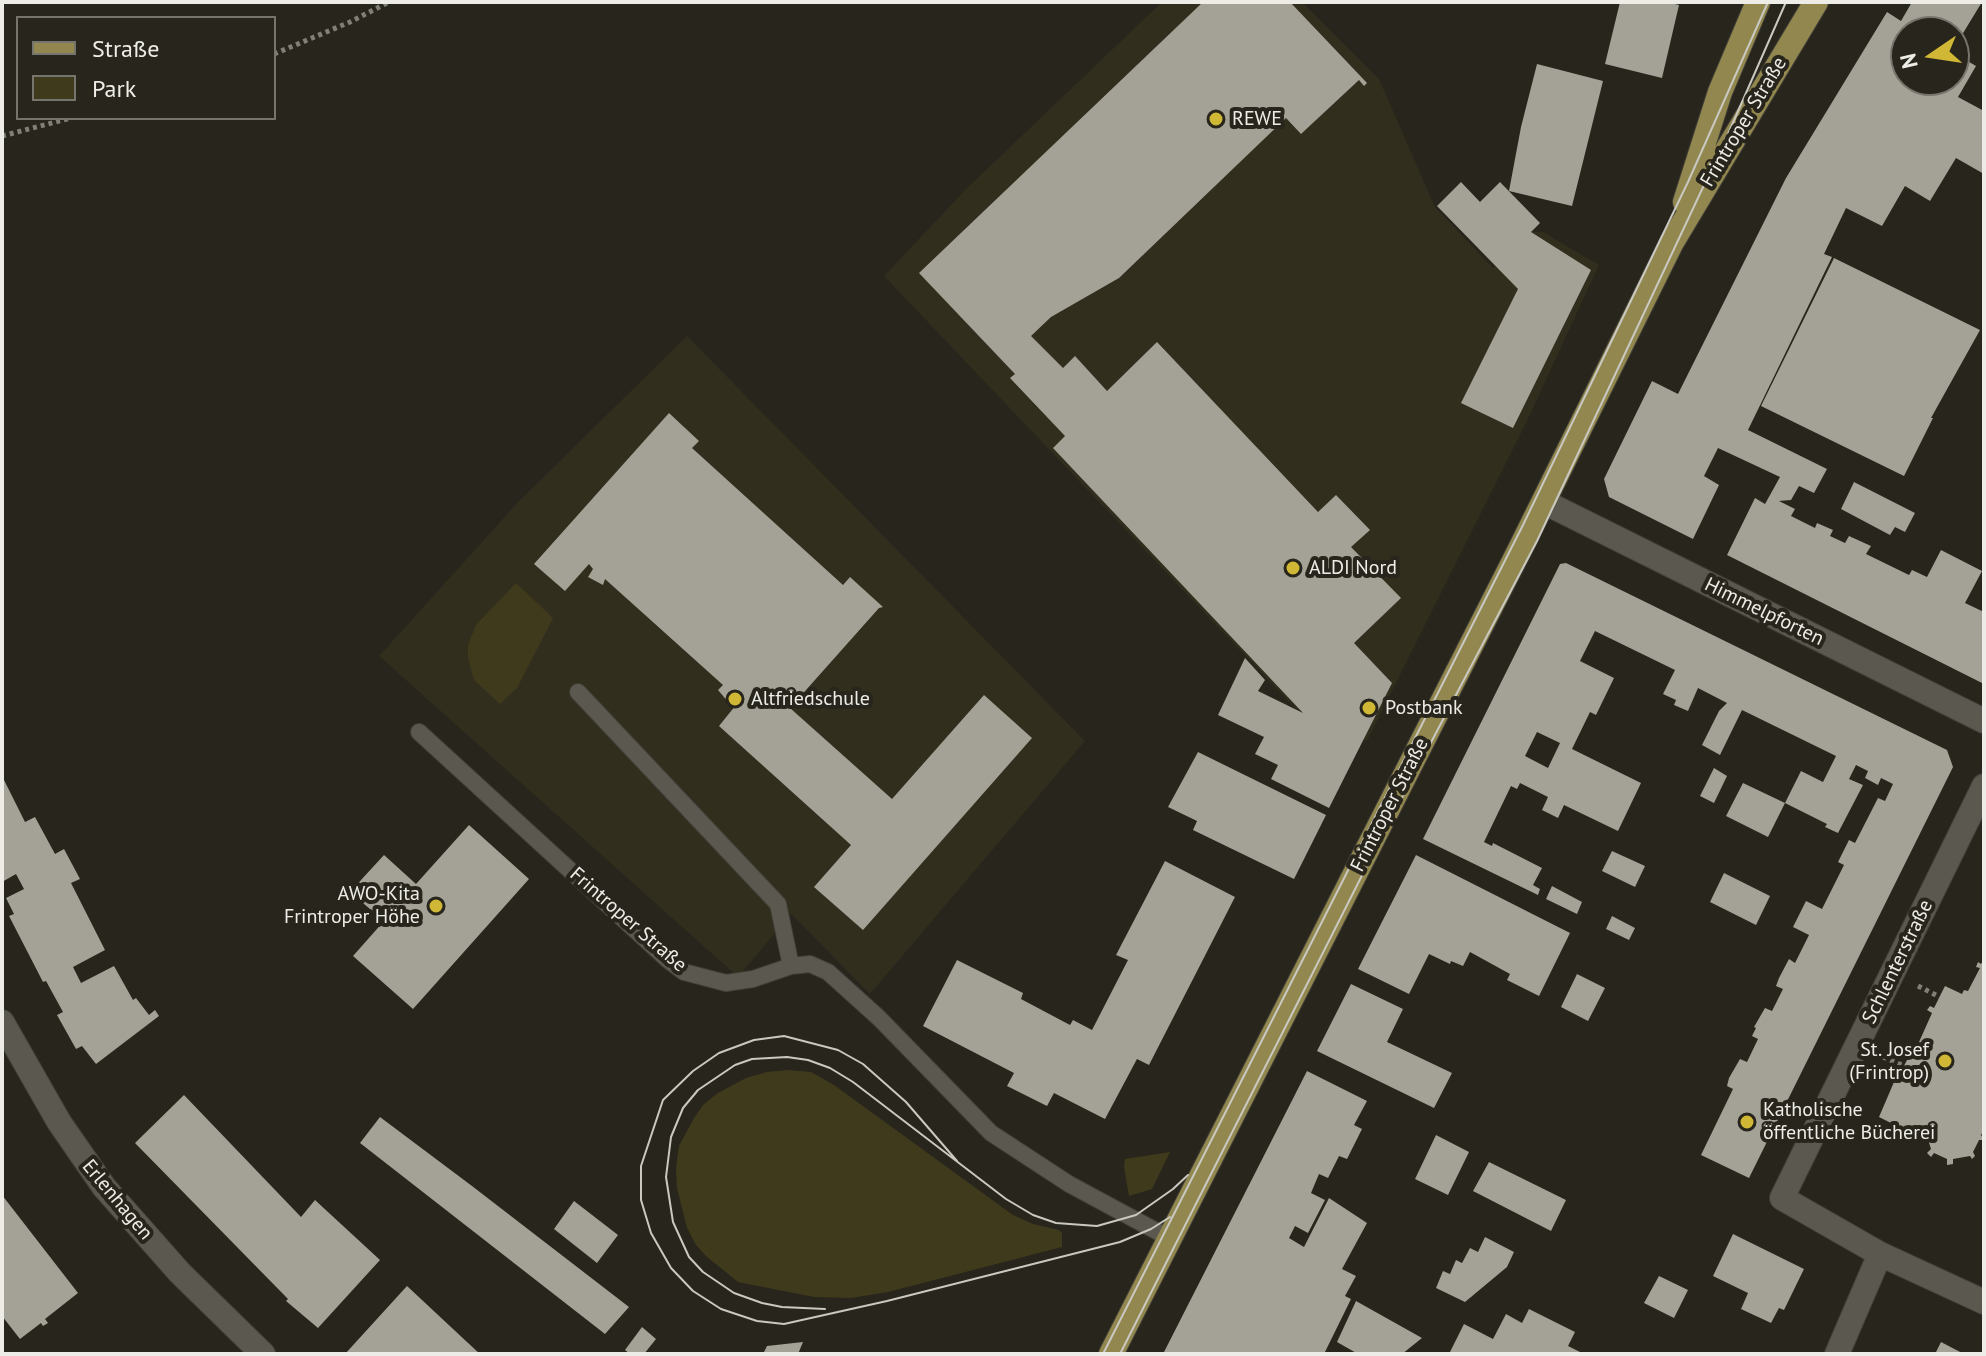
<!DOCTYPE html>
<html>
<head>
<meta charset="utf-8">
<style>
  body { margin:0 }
  #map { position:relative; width:1986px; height:1356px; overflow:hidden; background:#27251c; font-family:"PT Sans",sans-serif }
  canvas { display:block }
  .frame { position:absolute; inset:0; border:4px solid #edece6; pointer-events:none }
  .legend { position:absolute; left:16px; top:16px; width:260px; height:104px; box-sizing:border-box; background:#27251c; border:2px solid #76756d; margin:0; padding:10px 14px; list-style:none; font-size:24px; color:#edece6 }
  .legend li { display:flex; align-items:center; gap:16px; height:40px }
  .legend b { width:40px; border:2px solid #76756d }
  .north { position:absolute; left:1890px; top:16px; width:80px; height:80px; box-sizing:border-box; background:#27251c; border:2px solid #76756d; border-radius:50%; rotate:257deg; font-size:22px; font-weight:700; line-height:32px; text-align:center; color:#edece6 }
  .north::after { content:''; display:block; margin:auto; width:28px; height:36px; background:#d0b836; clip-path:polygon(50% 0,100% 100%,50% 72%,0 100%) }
</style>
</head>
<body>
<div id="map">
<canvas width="1986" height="1356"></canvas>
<div class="frame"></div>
<ul class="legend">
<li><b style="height:10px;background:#92874e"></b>Straße</li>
<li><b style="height:22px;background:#403a1d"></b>Park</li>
</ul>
<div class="north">N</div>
</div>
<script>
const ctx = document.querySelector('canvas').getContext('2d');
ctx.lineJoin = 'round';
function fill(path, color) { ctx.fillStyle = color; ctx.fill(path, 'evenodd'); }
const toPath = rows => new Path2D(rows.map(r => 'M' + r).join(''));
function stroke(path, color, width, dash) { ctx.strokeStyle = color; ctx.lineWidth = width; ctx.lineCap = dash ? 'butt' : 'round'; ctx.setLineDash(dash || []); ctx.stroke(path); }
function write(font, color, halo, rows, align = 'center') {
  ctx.font = font + ' "PT Sans",sans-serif'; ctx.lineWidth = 8; ctx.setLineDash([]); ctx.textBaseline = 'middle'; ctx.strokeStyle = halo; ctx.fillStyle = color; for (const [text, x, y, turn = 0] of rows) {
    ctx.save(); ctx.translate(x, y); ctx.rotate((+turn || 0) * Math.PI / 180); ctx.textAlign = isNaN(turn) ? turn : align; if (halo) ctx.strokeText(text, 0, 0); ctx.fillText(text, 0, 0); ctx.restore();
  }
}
const built = toPath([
  [1162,2,1302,2,1379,79,1435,207,1493,268,1531,232,1543,232,1599,265,1528,419,1367,741,1296,709,884,276,966,189],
  [687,336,1085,741,870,994,791,914,738,977,379,656,519,501]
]);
const green = toPath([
  [516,583,553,618,517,688,500,704,474,680,468,658,468,645,476,625],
  [788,1070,811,1072,834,1085,1013,1215,1033,1224,1059,1230,1062,1233,1062,1247,888,1292,851,1298,814,1297,738,1282,706,1256,696,1245,687,1228,677,1188,676,1168,679,1146,694,1118,704,1104,718,1093,746,1078,767,1072],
  [1170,1152,1152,1189,1129,1196,1124,1167,1125,1159]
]);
const building = toPath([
  [1203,2,1290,2,1367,83,1364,86,1359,80,1301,134,1286,118,1119,278,1051,317,1031,336,1063,368,1075,356,1107,391,1157,342,1318,512,1336,495,1370,530,1351,547,1401,598,1354,643,1392,683,1329,808,1271,779,1278,765,1255,754,1264,737,1218,715,1245,658,1265,680,1258,691,1303,713,1053,448,1065,436,1010,378,1015,374,919,273],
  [1620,2,1667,2,1679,5,1662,78,1605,64],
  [1912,2,1982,2,1954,48,1954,32,1906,32,1906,80,1954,80,1954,53,1976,66,1958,97,1984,111,1984,174,1956,158,1930,201,1905,186,1882,226,1846,208,1824,254,1832,257,1748,430,1827,469,1814,493,1799,486,1791,500,1779,501,1795,509,1791,516,1815,528,1817,523,1833,530,1830,536,1845,543,1849,536,1871,546,1866,554,1909,575,1912,570,1927,577,1941,550,1982,571,1965,603,1984,612,1984,684,1727,555,1755,498,1765,504,1780,477,1718,448,1704,476,1719,485,1693,539,1609,497,1604,479,1652,381,1678,394,1786,178,1887,12,1901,21],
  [1537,64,1603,81,1572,206,1509,191,1521,127],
  [1461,182,1480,202,1500,182,1540,223,1531,232,1591,270,1513,428,1461,403,1518,289,1437,206],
  [1834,258,1980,330,1931,418,1933,418,1904,476,1761,406],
  [669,413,699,441,692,448,843,585,850,577,883,607,879,608,790,708,892,799,984,695,1032,738,863,930,814,887,851,845,719,726,740,700,736,696,729,703,718,690,723,685,605,579,603,585,588,577,593,569,589,564,565,591,534,564],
  [1854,482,1915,513,1905,532,1895,527,1890,535,1841,509],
  [1566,563,1947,750,1953,767,1749,1178,1701,1155,1733,1089,1727,1086,1729,1078,1740,1059,1747,1062,1758,1039,1752,1036,1756,1028,1754,1027,1765,1008,1772,1011,1783,989,1776,986,1779,978,1789,959,1795,963,1809,935,1793,927,1806,901,1822,909,1844,865,1838,862,1849,840,1855,843,1878,798,1885,801,1893,784,1881,778,1878,785,1865,778,1868,771,1856,765,1849,779,1863,785,1838,833,1825,827,1827,824,1785,803,1801,771,1823,782,1836,756,1742,710,1720,755,1702,745,1719,711,1727,703,1698,688,1688,711,1674,705,1676,700,1663,694,1675,670,1595,631,1580,661,1614,678,1596,715,1590,712,1572,749,1641,783,1618,831,1564,805,1558,818,1542,810,1548,797,1520,783,1517,789,1511,786,1484,842,1492,846,1493,843,1542,868,1533,885,1540,889,1538,895,1423,839,1560,564],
  [1537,732,1560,743,1548,768,1525,756],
  [1198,752,1326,815,1294,879,1193,830,1197,821,1168,807],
  [1714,768,1727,776,1714,803,1700,796],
  [2,776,25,822,35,817,55,854,64,849,80,879,71,883,105,950,73,967,81,983,114,966,133,1000,136,998,149,1015,155,1010,159,1016,96,1064,82,1046,76,1049,57,1015,63,1012,46,981,43,982,9,916,14,914,6,898,24,889,16,874,2,882],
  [1743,783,1785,803,1768,837,1726,816],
  [469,825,529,879,413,1009,353,956,384,921,350,892,384,855,416,884],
  [1612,851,1645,866,1635,887,1602,871],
  [1416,855,1570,933,1539,996,1507,980,1510,974,1470,952,1463,966,1451,961,1450,964,1429,954,1409,994,1358,969],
  [1165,861,1235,897,1149,1065,1137,1059,1105,1119,1054,1093,1047,1106,1007,1086,1014,1073,923,1026,957,960,1023,993,1021,999,1070,1025,1073,1020,1092,1030,1128,960,1116,955],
  [1724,873,1770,896,1756,925,1710,902],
  [1552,886,1582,902,1577,914,1546,899],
  [1612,916,1635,928,1629,940,1606,929],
  [1984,959,1984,1130,1981,1135,1984,1140,1979,1140,1973,1152,1975,1156,1972,1159,1970,1156,1953,1159,1953,1164,1947,1165,1947,1159,1934,1153,1931,1157,1927,1153,1931,1149,1926,1133,1921,1133,1922,1131,1912,1126,1909,1132,1879,1117,1897,1075,1899,1076,1909,1056,1906,1054,1910,1048,1915,1051,1932,1013,1927,1010,1930,1006,1934,1008,1945,986,1962,994,1964,990,1968,991,1980,968,1976,967,1978,962,1981,964],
  [1577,974,1605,988,1588,1021,1561,1007],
  [1351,984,1403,1009,1387,1042,1452,1073,1434,1108,1317,1051],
  [1307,1071,1367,1101,1354,1125,1362,1129,1347,1159,1339,1156,1328,1178,1319,1174,1311,1193,1325,1200,1308,1233,1295,1226,1289,1238,1304,1247,1329,1198,1367,1223,1342,1269,1356,1276,1345,1296,1351,1299,1324,1354,1163,1354],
  [184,1095,301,1217,315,1200,380,1260,318,1328,286,1301,288,1299,135,1143],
  [380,1117,472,1186,629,1307,605,1334,360,1143],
  [1436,1135,1469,1152,1448,1195,1415,1179],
  [1489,1162,1566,1200,1551,1231,1473,1191],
  [2,1195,78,1293,45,1319,48,1323,43,1326,41,1323,20,1339,2,1316],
  [574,1201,618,1235,597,1263,554,1229],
  [1733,1234,1804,1269,1784,1310,1779,1308,1771,1323,1741,1309,1748,1293,1713,1276],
  [1485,1237,1514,1252,1507,1267,1465,1302,1436,1288,1443,1271,1450,1274,1456,1260,1462,1263,1470,1248,1478,1252],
  [1659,1276,1688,1290,1674,1318,1644,1303],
  [407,1286,467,1342,480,1354,345,1354],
  [1356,1301,1422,1338,1402,1354,1358,1354,1337,1342],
  [1529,1309,1575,1332,1568,1346,1584,1354,1449,1354,1464,1324,1493,1339,1506,1314,1522,1323],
  [642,1327,656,1339,644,1354,630,1354,625,1350],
  [803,1342,798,1354,763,1354,767,1346],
  [1941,1342,1964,1354,1935,1354]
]);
const path = toPath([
  [274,54,350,22,389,2],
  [2,136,71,118],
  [1918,986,1940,997],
  [1883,1057,1904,1066]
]);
const service = toPath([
  [578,692,778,904,791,966],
  [419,732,668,960,684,972,726,983,753,979,791,966,810,964,828,972,879,1018,991,1133,1069,1184,1171,1239]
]);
const minor = toPath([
  [1544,502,1984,721],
  [2,1022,59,1122,104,1187,180,1273,263,1354],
  [1880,1254,1984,1302],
  [1837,1354,1880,1254,1782,1198,1984,786]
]);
const primary = toPath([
  [1685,202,1720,92,1758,2],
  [1111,1354,1518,553,1672,242,1816,2]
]);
const tram = toPath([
  [957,1161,906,1102,863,1064,838,1050,784,1036,754,1040,719,1053,693,1071,663,1100,641,1166,641,1200,651,1233,671,1268,693,1291,721,1309,757,1321,784,1324,887,1301,1120,1242,1151,1229,1170,1217],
  [825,1309,782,1307,762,1303,734,1293,703,1272,689,1257,673,1222,666,1177,671,1137,683,1108,698,1090,735,1065,752,1059,787,1057,808,1060,830,1068,853,1082,1006,1199,1033,1215,1056,1223,1097,1226,1136,1215,1173,1189,1188,1175],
  [1103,1354,1523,525,1688,182,1768,2],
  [1120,1354,1387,826,1537,541,1728,134,1786,2]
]);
const markers = [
  [1216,119,8,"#d0b836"],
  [1293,568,8,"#d0b836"],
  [735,699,8,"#d0b836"],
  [1369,708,8,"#d0b836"],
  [436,906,8,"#d0b836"],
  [1945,1061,8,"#d0b836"],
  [1747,1122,8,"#d0b836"]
];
const poiNames = [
  ["REWE",1232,119],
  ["ALDI Nord",1309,568],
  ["Altfriedschule",751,699],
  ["Postbank",1385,708],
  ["AWO-Kita",420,894,"right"],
  ["Frintroper Höhe",420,917,"right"],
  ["St. Josef",1929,1050,"right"],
  ["(Frintrop)",1929,1073,"right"],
  ["Katholische",1763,1110],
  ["öffentliche Bücherei",1763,1133]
];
const streetNames = [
  ["Frintroper Straße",1744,122,-59],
  ["Himmelpforten",1764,612,26],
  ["Frintroper Straße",1390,805,-63],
  ["Frintroper Straße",628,920,41],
  ["Schlenterstraße",1898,962,-64],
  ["Erlenhagen",117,1200,50]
];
fill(built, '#312e1e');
fill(green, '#403a1d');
fill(building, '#a4a296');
stroke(service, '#413f37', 18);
stroke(minor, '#413f37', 26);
stroke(primary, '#413f37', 26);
stroke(path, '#818078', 5, [4, 4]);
stroke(service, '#5b594f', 16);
stroke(minor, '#5b594f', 24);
stroke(primary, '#92874e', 24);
stroke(tram, '#c9c8c1', 2);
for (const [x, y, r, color] of markers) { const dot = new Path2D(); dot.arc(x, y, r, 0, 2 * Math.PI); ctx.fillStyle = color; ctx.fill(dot); stroke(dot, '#27251c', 3); }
write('20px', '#edece6', '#27251c', poiNames, 'left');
write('20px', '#edece6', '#27251c', streetNames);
</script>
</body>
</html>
